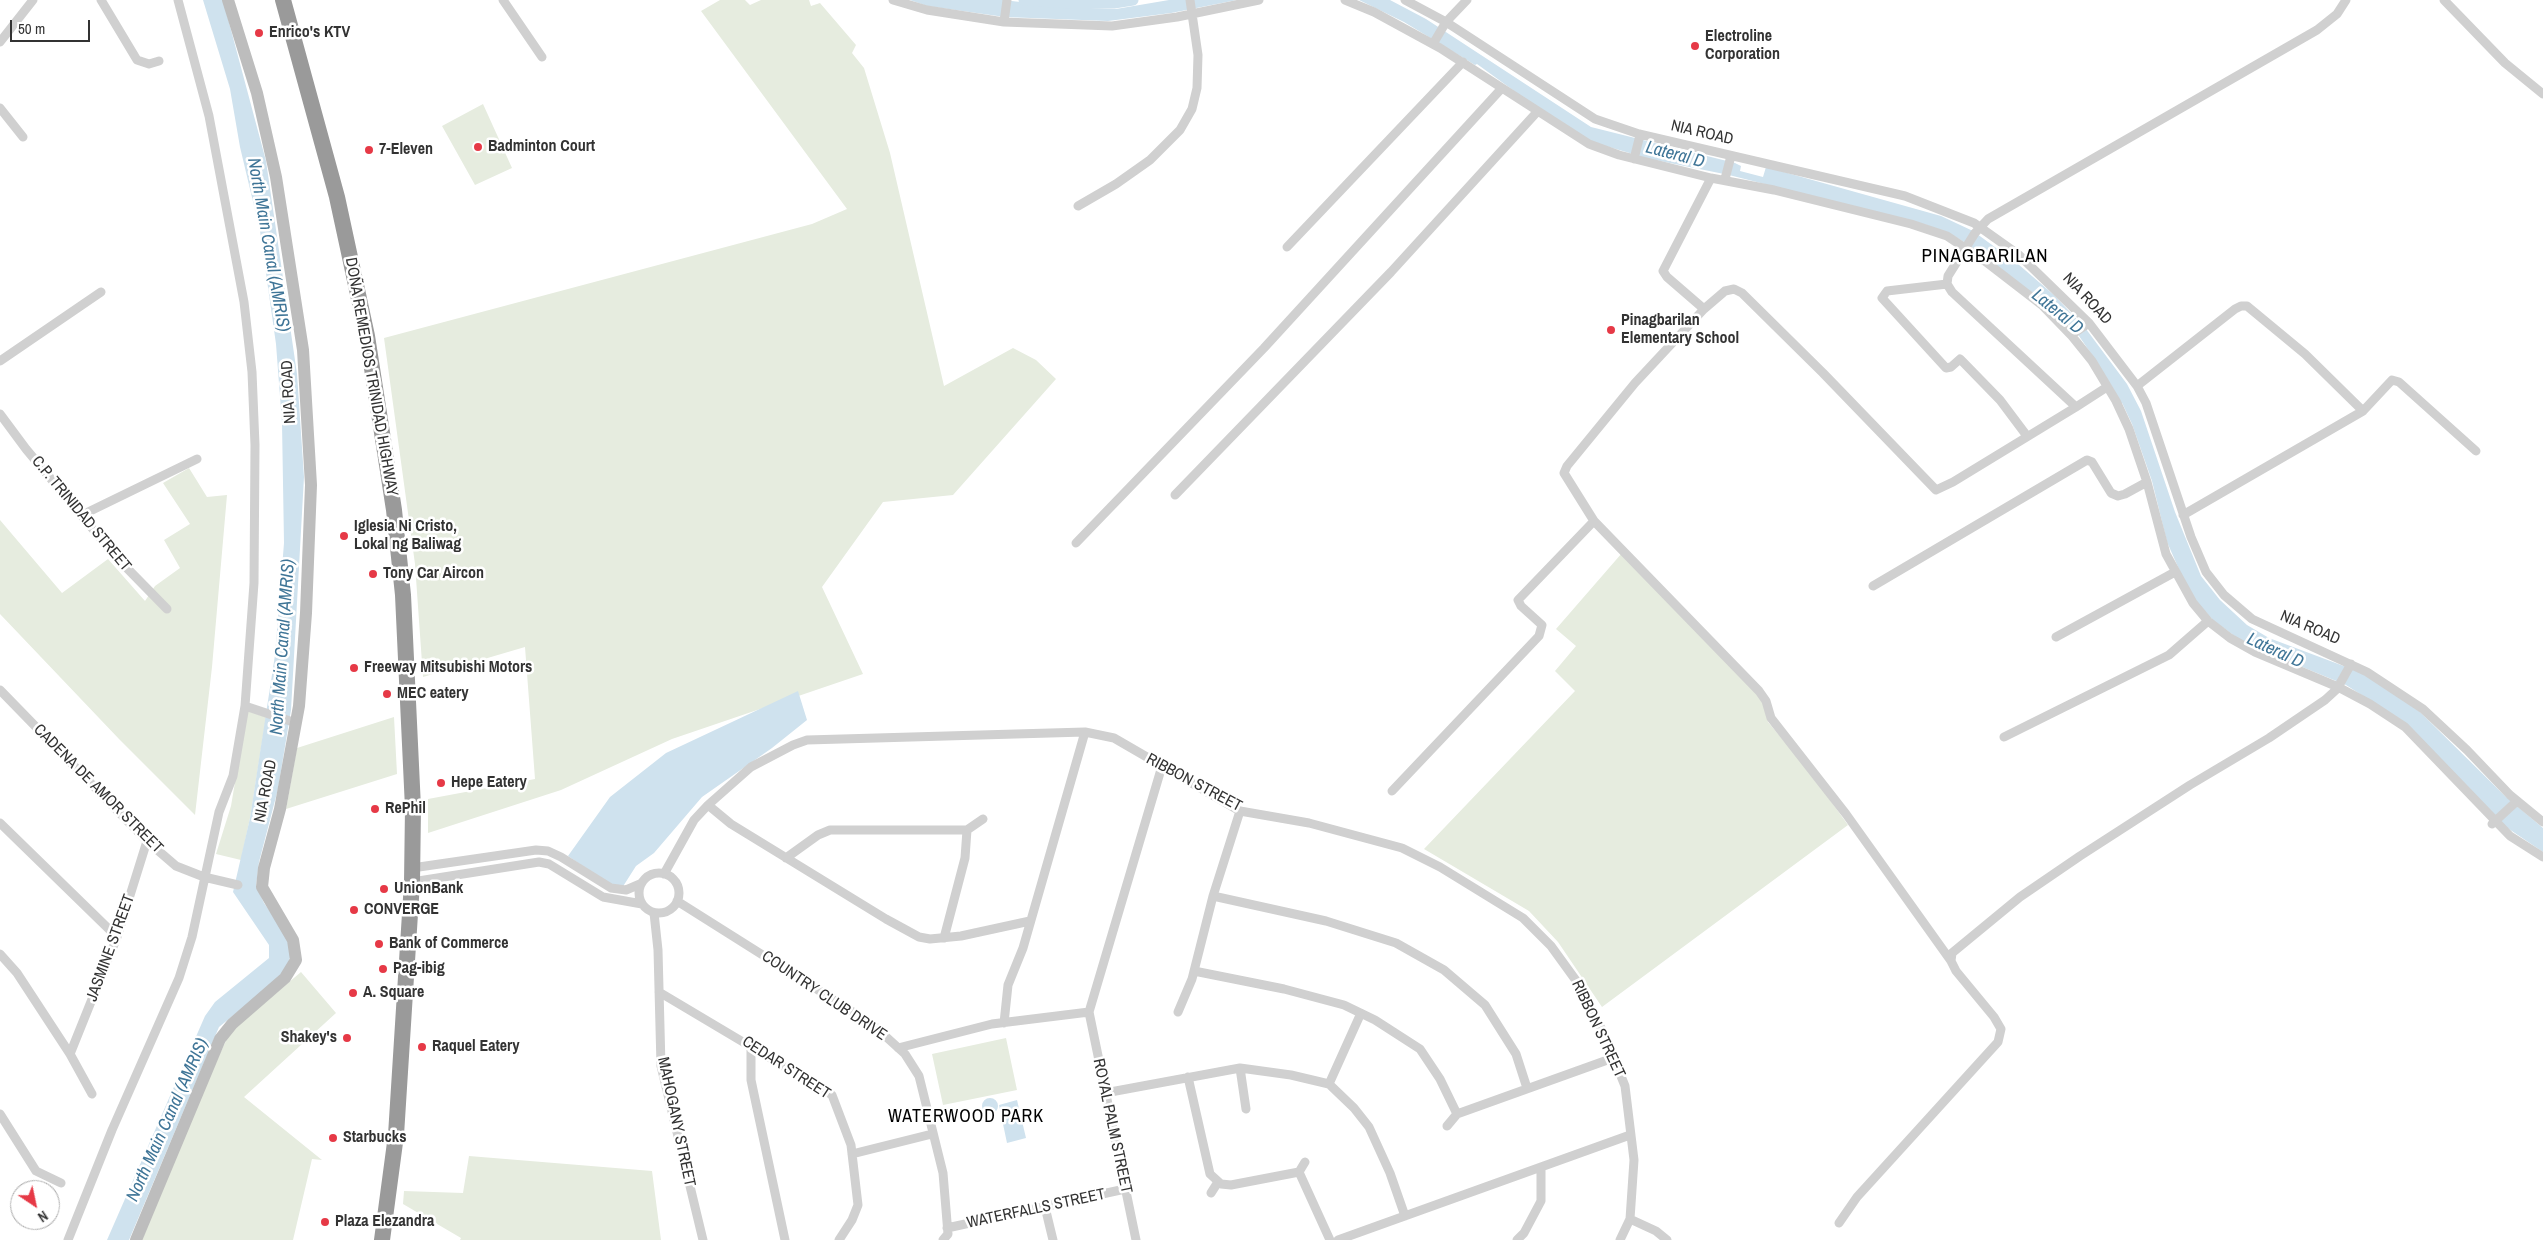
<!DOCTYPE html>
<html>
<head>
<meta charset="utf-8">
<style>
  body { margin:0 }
  #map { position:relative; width:2543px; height:1240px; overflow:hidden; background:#fff; font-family:"Archivo Narrow",sans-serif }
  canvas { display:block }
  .north { position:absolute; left:10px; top:1180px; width:50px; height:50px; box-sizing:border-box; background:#fff; border:1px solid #adadad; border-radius:50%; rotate:146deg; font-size:14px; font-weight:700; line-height:20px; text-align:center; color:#333 }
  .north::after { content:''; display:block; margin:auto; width:18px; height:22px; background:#e63946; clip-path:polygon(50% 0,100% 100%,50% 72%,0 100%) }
  .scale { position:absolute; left:10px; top:20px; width:80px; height:22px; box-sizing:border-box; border:2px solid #333; border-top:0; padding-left:6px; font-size:15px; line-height:18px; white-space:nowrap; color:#333; -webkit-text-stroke:4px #fff; paint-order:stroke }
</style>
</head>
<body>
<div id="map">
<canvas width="2543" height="1240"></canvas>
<div class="north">N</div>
<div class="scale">50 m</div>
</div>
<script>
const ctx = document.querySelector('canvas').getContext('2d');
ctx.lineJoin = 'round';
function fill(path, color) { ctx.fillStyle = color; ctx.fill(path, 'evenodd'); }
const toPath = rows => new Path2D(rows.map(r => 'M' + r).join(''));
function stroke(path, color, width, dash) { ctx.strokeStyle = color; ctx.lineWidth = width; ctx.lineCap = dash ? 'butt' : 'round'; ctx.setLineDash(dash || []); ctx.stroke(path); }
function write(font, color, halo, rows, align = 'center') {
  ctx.font = font + ' "Archivo Narrow",sans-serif'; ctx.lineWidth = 5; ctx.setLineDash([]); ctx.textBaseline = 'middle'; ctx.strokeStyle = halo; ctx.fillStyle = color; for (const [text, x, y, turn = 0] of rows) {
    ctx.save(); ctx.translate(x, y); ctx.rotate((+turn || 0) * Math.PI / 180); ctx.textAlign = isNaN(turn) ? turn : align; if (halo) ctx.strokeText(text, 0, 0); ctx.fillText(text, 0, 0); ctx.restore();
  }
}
const green = toPath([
  [720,0,745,0,750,5,761,0,809,0,811,6,820,3,856,45,852,53,864,68,890,153,944,386,1013,348,1036,360,1056,379,953,495,883,502,822,587,863,674,672,739,561,790,428,833,428,799,535,779,525,647,423,677,415,564,384,338,812,224,847,209,701,11],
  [483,104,512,168,475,185,442,126],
  [189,468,207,497,227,495,212,667,195,815,119,739,0,614,0,520,62,593,108,559,145,601,155,586,180,568,164,540,190,524,163,483],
  [1622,553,1764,701,1768,722,1809,771,1848,825,1602,1007,1558,942,1529,911,1424,849,1575,691,1555,671,1576,646,1556,629],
  [247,711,266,717,250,818,241,860,216,854,231,806],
  [394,717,397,774,286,809,297,748],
  [301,972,336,1013,244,1097,322,1160,312,1159,293,1240,142,1240,205,1086,230,1032],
  [1006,1038,1017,1090,943,1105,932,1054],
  [469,1156,652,1171,661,1240,460,1240,461,1238,403,1204,404,1191,463,1193]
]);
const water = toPath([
  [203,0,223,0,266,161,297,374,304,477,291,710,278,789,259,862,256,886,264,903,285,933,291,953,288,965,278,979,219,1027,129,1240,107,1240,205,1016,215,1002,269,958,269,945,233,892,250,818,275,655,284,543,282,423,276,344,260,231,240,147,230,89],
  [910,0,1003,0,1064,7,1116,9,1169,0,1237,0,1171,13,1108,21,1005,17,927,6],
  [1359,0,1390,0,1426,19,1591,127,1735,163,1741,166,1740,171,1763,177,1766,167,1941,216,1973,231,2018,264,2054,295,2086,329,2127,384,2141,411,2175,512,2201,576,2220,600,2247,625,2269,638,2365,674,2420,712,2505,796,2543,828,2543,852,2506,827,2407,724,2346,685,2244,643,2213,620,2196,601,2182,576,2167,542,2152,481,2132,424,2116,390,2079,336,2042,297,2018,276,1956,237,1927,225,1729,175,1650,159,1592,142,1539,109,1477,64,1475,65,1404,22],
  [798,691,807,720,772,748,702,797,654,853,636,866,622,888,608,883,568,856,610,797,666,753],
  '982 1106a8 8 0 1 1 16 0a8 8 0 1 1-16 0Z',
  [1017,1100,1026,1138,1007,1143,999,1105]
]);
const canal = toPath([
  [1024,0,1070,3,1114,3,1133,0],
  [1994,260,2064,318],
  [2101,364,2119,399]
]);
const street = toPath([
  [101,0,137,60,149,64,159,61],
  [503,0,542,57],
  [893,0,927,10,1004,22,1112,26,1177,17,1259,0],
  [1345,0,1374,12,1440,48,1589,144,1619,155,1711,178,1774,190,1911,224,1947,236,1986,262,2043,306,2071,335,2092,361,2116,401,2129,429,2147,482,2166,554,2193,603,2208,621,2230,638,2255,652,2338,687,2370,704,2405,727,2510,836,2543,857],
  [1405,0,1446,22,1595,119,1639,134,1905,196,1974,223,2019,255,2089,323,2137,386,2146,403,2191,537,2206,572,2224,595,2252,619,2367,672,2423,709,2467,750,2510,795,2543,822],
  [2444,0,2505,63,2543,94],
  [1004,22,1007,0],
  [0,42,33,0],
  [1433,44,1446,22,1467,0],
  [0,108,23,137],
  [1634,159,1640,135],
  [1725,179,1731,156],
  [1078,206,1116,184,1150,160,1180,130,1192,109,1197,88,1198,55,1190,0],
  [1287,247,1463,62],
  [1947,284,1887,291,1882,298,1946,368,1951,367,1960,359,1963,362,2000,400,2027,436],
  [1704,309,1667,277,1663,271,1711,178],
  [2071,335,2089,323],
  [0,361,101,292],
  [2137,386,2235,309,2241,306,2247,306,2305,354,2363,411],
  [2107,387,2076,407,1952,292,1947,284,1948,276,1975,233,1988,219,2317,30,2337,14,2346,0],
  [0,414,26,449,118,559,167,609],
  [1175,495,1391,272,1537,112],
  [82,515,197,459],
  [2183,515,2363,411,2392,380,2399,382,2476,451],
  [1076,543,1264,348,1502,88],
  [1873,586,2087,460,2092,462,2111,493,2118,496,2125,494,2147,482],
  [2056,637,2175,572],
  [0,690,147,841,176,866,204,877,238,885],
  [245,706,296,723],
  [2004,737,2169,655,2208,621],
  [1392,791,1539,636,1542,625,1521,606,1518,600,1594,521],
  [708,805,731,824,886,919,919,937,930,939,961,936,1030,921],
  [0,823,117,937],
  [2492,824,2517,801],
  [967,830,983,819],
  [786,858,818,835,830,830,967,830,965,858,944,938],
  [412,868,536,850,548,851,561,857,611,888,626,890,640,884],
  '639 893a20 20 0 1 1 40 0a20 20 0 1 1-40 0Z',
  [664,874,694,820,708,805,751,767,793,745,807,740,1085,732,1114,738,1240,811,1309,823,1402,848,1440,867,1523,918,1551,946,1580,986,1604,1034,1625,1086,1634,1160,1630,1219,1620,1240],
  [412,882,539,862,549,864,603,897,642,904],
  [1213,896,1326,921,1396,943,1444,970,1485,1005,1516,1054,1527,1088],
  [677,901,872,1024,905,1054,919,1076,943,1173,948,1234,943,1240],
  [654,913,658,950,661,1066,703,1240],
  [0,954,17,973,70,1054,92,1094],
  [1951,961,1846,814,1771,718,1766,701,1759,691,1594,521,1564,473,1567,466,1635,383,1704,309,1725,291,1734,289,1742,293,1823,373,1936,490,1953,482,2076,407],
  [1194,971,1284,989,1344,1005,1375,1020,1420,1049,1440,1079,1457,1114,1613,1058],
  [659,992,832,1095,851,1145,858,1205,852,1220,839,1240],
  [1178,1012,1192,979,1213,896,1240,811],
  [1004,1023,1008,985,1023,948,1085,732],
  [751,1045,751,1080,785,1240],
  [898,1048,992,1024,1089,1012],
  [70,1054,117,937,147,841],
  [1240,1068,1246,1109],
  [1188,1077,1210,1174,1221,1184,1231,1185,1299,1172,1330,1240],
  [1329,1084,1361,1013],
  [1105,1093,1240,1068,1291,1075,1329,1084,1354,1108,1369,1127,1390,1173,1405,1216],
  [0,1114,36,1171,61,1183],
  [1447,1126,1457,1114],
  [852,1154,932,1134],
  [1299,1172,1305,1162],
  [1211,1193,1218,1182],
  [1045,1207,1053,1240],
  [1630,1219,1656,1231,1667,1240],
  [1839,1223,1857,1197,1998,1042,2001,1029,1994,1017,1956,971,1951,961,1952,953,2020,897,2080,856,2190,785,2269,738,2325,700,2337,689,2351,664],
  [947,1228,1125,1189],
  [68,1240,112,1130,179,978,192,937,219,812,233,776,245,706,254,583,255,445,252,372,244,302,209,116,178,0],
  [1136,1240,1089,1012,1162,766],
  [1338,1240,1630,1135],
  [1517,1240,1524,1233,1541,1201,1541,1167]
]);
const secondary = toPath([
  [136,1240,220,1039,232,1024,285,978,296,960,293,940,262,887,264,868,280,809,299,706,306,613,311,485,303,350,276,177,257,93,228,0]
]);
const highway = toPath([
  [283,0,337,197,367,336,394,510,403,595,413,808,412,882,396,1135,382,1240]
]);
const markers = [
  [259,33,5,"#e63946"],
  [1695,46,5,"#e63946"],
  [478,147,5,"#e63946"],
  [369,150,5,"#e63946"],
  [1611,330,5,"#e63946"],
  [344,536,5,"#e63946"],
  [373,574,5,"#e63946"],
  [354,668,5,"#e63946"],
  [387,694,5,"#e63946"],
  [441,783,5,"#e63946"],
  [375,809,5,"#e63946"],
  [384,889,5,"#e63946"],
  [354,910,5,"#e63946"],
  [379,944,5,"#e63946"],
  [383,969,5,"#e63946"],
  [353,993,5,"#e63946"],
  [347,1038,5,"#e63946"],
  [422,1047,5,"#e63946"],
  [333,1138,5,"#e63946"],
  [325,1222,5,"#e63946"]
];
const poiNames = [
  ["Enrico's KTV",269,33],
  ["Electroline",1705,37],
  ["Corporation",1705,55],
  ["Badminton Court",488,147],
  ["7-Eleven",379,150],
  ["Pinagbarilan",1621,321],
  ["Elementary School",1621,339],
  ["Iglesia Ni Cristo,",354,527],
  ["Lokal ng Baliwag",354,545],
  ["Tony Car Aircon",383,574],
  ["Freeway Mitsubishi Motors",364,668],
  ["MEC eatery",397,694],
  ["Hepe Eatery",451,783],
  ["RePhil",385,809],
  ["UnionBank",394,889],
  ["CONVERGE",364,910],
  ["Bank of Commerce",389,944],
  ["Pag-ibig",393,969],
  ["A. Square",363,993],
  ["Shakey's",337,1038,"right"],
  ["Raquel Eatery",432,1047],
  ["Starbucks",343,1138],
  ["Plaza Elezandra",335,1222]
];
const streetNames = [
  ["NIA ROAD",1702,133,13],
  ["NIA ROAD",2087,299,47],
  ["DOÑA REMEDIOS TRINIDAD HIGHWAY",371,377,80],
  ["NIA ROAD",289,392,-93],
  ["C.P. TRINIDAD STREET",81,514,50],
  ["NIA ROAD",2310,628,23],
  ["RIBBON STREET",1194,783,28],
  ["CADENA DE AMOR STREET",98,789,45],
  ["NIA ROAD",266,791,-79],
  ["JASMINE STREET",111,948,-70],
  ["COUNTRY CLUB DRIVE",824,996,34],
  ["RIBBON STREET",1598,1029,65],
  ["CEDAR STREET",786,1068,33],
  ["MAHOGANY STREET",676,1122,78],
  ["ROYAL PALM STREET",1112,1126,78],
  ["WATERFALLS STREET",1036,1209,-12]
];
const waterNames = [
  ["Lateral D",1675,155,15],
  ["North Main Canal (AMRIS)",268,245,80],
  ["Lateral D",2057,312,39],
  ["North Main Canal (AMRIS)",283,647,-86],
  ["Lateral D",2275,651,25],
  ["North Main Canal (AMRIS)",168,1120,-66]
];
const neighbourhoodNames = [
  ["WATERWOOD PARK",966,1117]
];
const quarterNames = [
  ["PINAGBARILAN",1985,257]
];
fill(green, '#e6ecdf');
fill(water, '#cfe2ee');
stroke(canal, '#cfe2ee', 11);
stroke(street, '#d0d0d0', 9);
stroke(secondary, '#bdbdbd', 12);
stroke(highway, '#9a9a9a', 16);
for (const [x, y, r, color] of markers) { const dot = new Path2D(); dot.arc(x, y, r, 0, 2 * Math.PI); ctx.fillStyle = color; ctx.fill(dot); stroke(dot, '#fff', 2); }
write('bold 16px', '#333', '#fff', poiNames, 'left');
write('16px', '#333', '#fff', streetNames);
write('italic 18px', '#3f7597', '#fff', waterNames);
ctx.letterSpacing = '1px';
write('18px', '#000', '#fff', neighbourhoodNames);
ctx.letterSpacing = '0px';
ctx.letterSpacing = '1px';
write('19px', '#000', '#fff', quarterNames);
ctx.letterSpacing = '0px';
</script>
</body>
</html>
